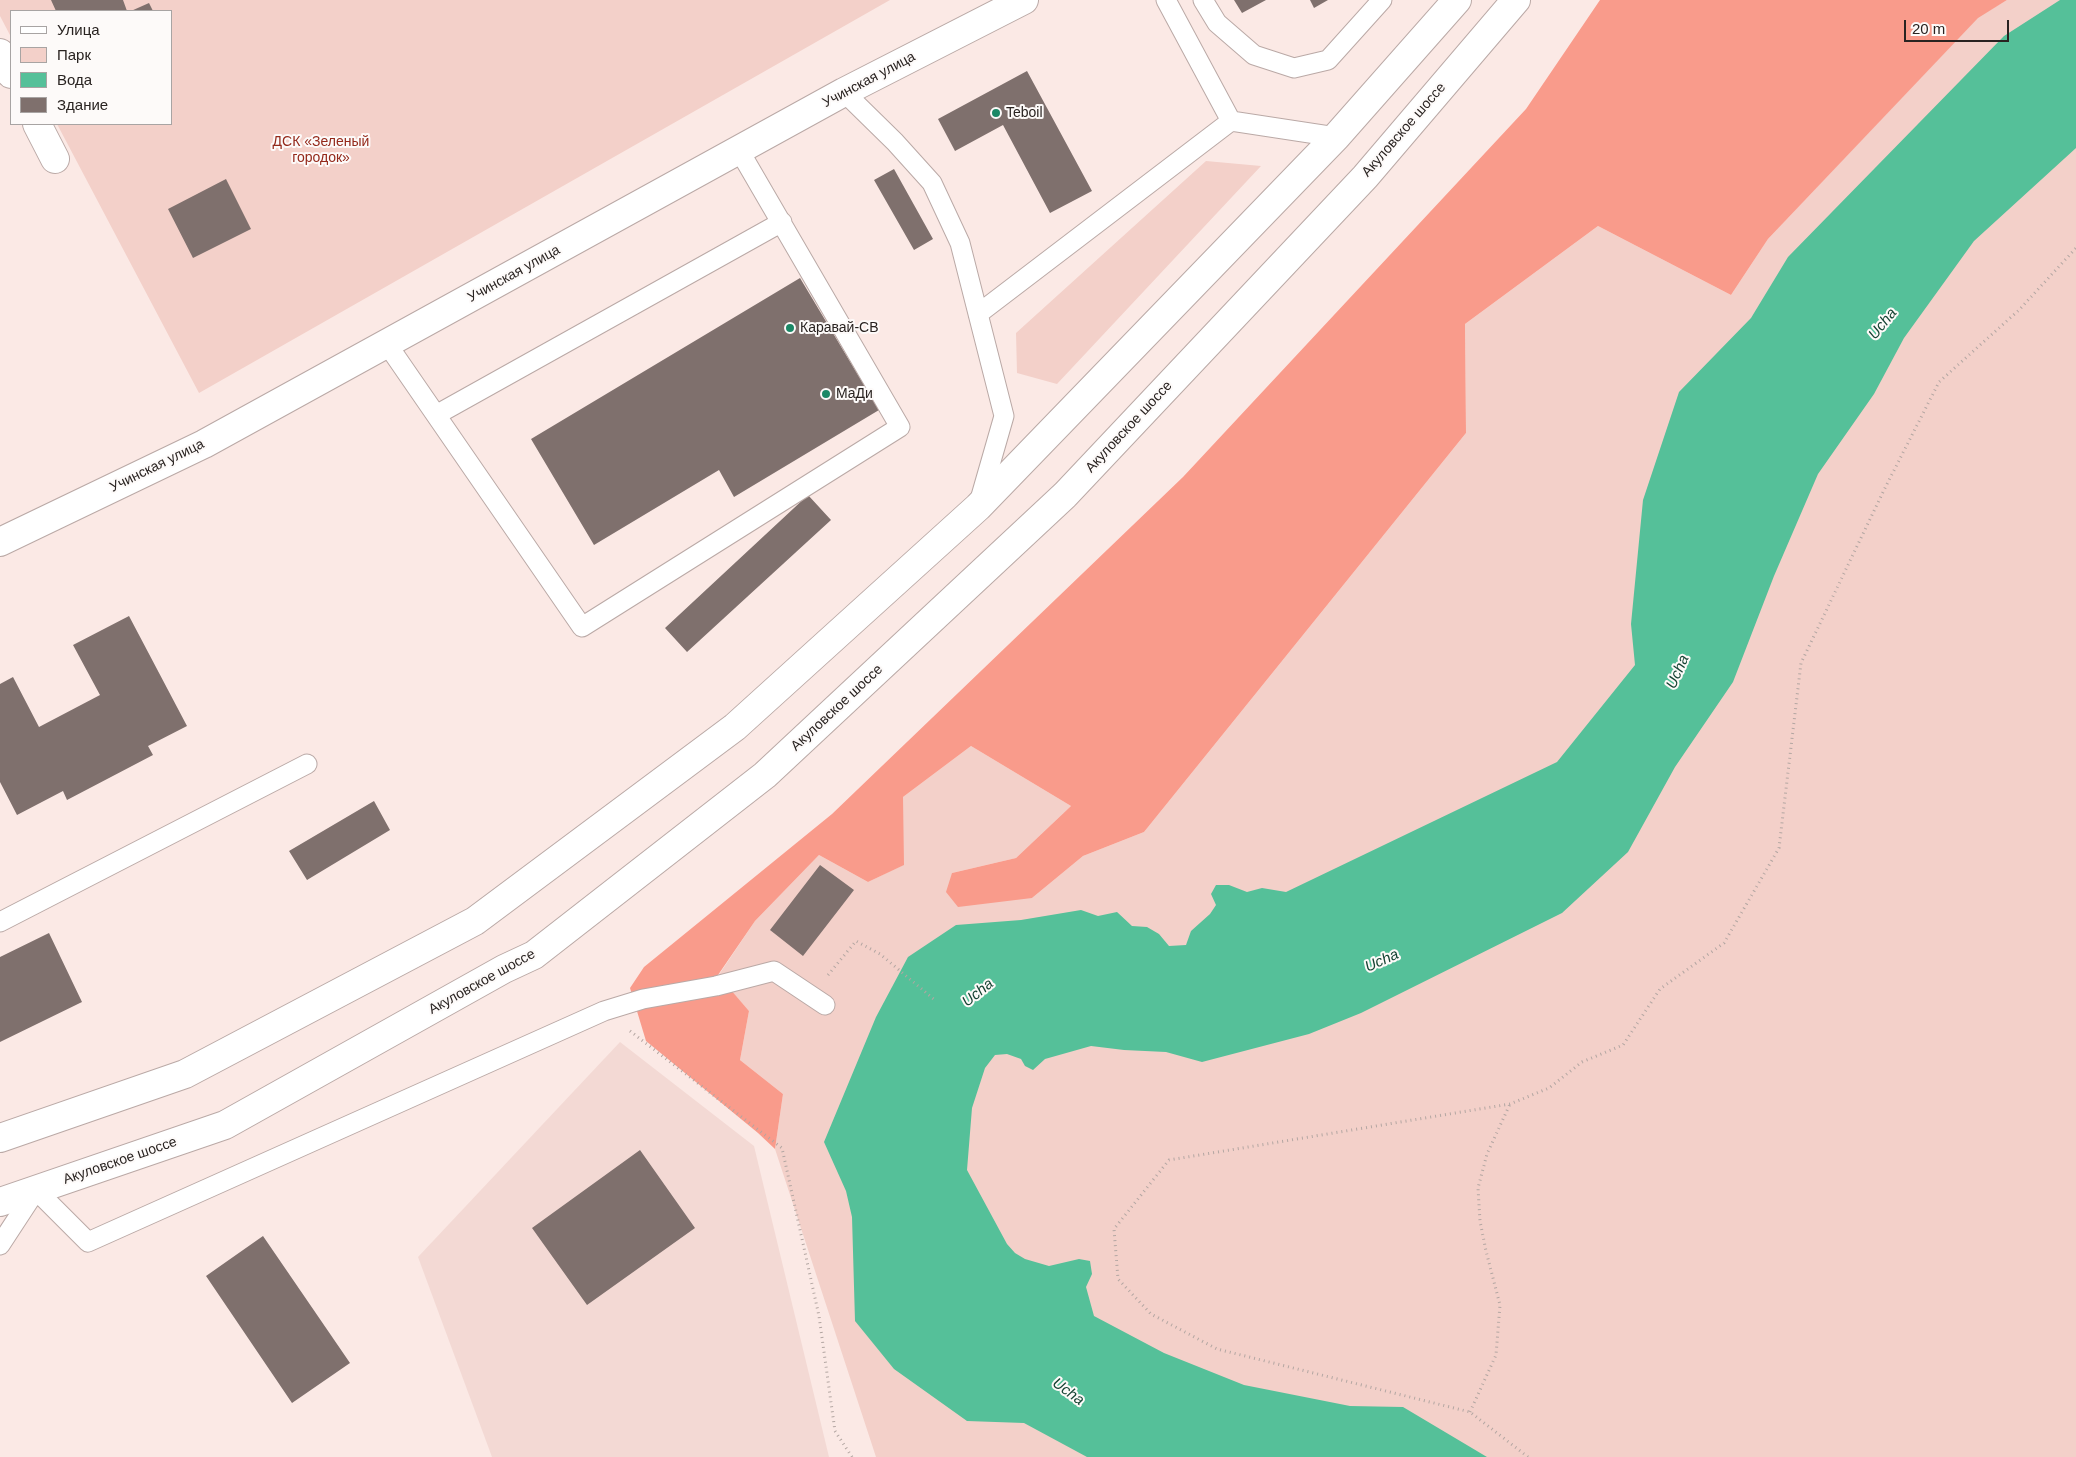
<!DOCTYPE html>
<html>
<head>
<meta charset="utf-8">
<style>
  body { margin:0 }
  #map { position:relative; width:2076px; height:1457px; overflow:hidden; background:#fbe9e5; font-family:Helvetica,sans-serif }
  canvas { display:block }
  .legend { position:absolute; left:10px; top:10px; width:162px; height:115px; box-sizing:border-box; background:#fdfaf9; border:1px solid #a8a4a3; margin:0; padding:6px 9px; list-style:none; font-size:15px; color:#292321 }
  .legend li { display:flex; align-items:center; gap:10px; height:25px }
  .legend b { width:25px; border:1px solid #a8a4a3 }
  .scale { position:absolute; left:1904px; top:20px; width:105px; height:22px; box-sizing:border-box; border:2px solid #292321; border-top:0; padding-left:6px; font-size:15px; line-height:18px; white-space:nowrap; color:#292321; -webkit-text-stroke:4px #fdfaf9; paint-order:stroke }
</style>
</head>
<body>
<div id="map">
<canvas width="2076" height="1457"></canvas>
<ul class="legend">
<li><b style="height:6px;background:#fff"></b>Улица</li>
<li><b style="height:14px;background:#f3d0c9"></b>Парк</li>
<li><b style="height:14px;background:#55c099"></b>Вода</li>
<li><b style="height:14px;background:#7f706d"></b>Здание</li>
</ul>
<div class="scale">20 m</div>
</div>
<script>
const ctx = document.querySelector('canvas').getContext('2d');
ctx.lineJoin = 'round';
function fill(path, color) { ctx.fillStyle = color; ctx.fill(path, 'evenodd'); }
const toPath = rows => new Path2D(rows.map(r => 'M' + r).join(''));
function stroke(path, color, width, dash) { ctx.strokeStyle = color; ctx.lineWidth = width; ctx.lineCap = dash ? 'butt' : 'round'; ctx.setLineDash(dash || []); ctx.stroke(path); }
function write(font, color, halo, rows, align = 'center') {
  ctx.font = font + ' Helvetica,sans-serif'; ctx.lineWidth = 4; ctx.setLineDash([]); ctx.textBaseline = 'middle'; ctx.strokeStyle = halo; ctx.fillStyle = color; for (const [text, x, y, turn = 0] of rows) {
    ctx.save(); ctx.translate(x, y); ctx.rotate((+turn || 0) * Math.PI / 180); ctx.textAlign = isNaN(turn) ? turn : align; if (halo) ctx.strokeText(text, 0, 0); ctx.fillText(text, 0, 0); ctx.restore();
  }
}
const built = toPath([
  [620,1042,754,1146,829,1457,492,1457,418,1257]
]);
const green = toPath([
  [0,0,890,0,199,393,57,124,171,124,171,11,11,11,11,37,0,16],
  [2007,0,2076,0,2076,1457,876,1457,775,1149,783,1094,740,1060,749,1011,718,976,755,921,819,855,868,882,903,865,903,797,971,746,1071,806,1016,858,952,873,1032,898,1083,856,1144,832,1466,433,1465,324,1598,226,1731,295,1768,239,1978,17],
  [1206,161,1261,166,1057,384,1017,373,1016,333]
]);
const forest = toPath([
  [1600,0,2007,0,1978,18,1768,239,1731,295,1598,226,1465,324,1466,433,1144,832,1083,856,1032,898,958,907,946,892,952,873,1016,858,1071,806,971,746,903,797,904,865,868,882,819,855,755,921,718,975,749,1011,740,1060,783,1094,775,1149,758,1133,646,1041,630,988,644,967,832,814,1183,477,1526,109]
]);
const water = toPath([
  [2060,0,2076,0,2076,148,1974,241,1904,338,1874,394,1818,474,1774,576,1733,682,1675,767,1628,852,1562,913,1361,1013,1309,1034,1202,1062,1166,1052,1124,1050,1091,1046,1045,1059,1033,1070,1025,1066,1021,1059,1007,1054,995,1055,985,1068,972,1108,967,1170,1007,1244,1015,1253,1025,1259,1049,1266,1079,1259,1090,1261,1092,1274,1086,1287,1094,1316,1164,1353,1244,1385,1350,1406,1403,1407,1487,1457,1087,1457,1024,1423,967,1421,894,1369,855,1321,852,1217,846,1191,824,1142,876,1017,908,957,956,925,1021,920,1081,910,1098,916,1117,912,1132,926,1147,927,1159,934,1169,946,1186,945,1191,931,1210,914,1216,905,1211,894,1216,885,1229,885,1247,892,1262,888,1286,892,1557,762,1635,665,1631,624,1643,500,1679,392,1751,318,1788,257,2004,36]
]);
const building = toPath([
  [51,0,123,0,127,11,56,11],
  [1234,0,1266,0,1242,13],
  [1310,0,1328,0,1314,8],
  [149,3,153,11,131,11],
  [1027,71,1092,191,1050,213,1003,125,955,151,938,119],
  [894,169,933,239,914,250,874,180],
  [226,179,251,229,193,258,168,209],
  [800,278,879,410,734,497,719,470,594,545,531,439],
  [808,495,831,520,687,652,665,628],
  [129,616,187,726,148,746,153,755,67,800,63,791,17,815,0,782,0,684,13,677,39,727,100,695,73,645],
  [374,801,390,830,307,880,289,851],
  [820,865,854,890,803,956,770,930],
  [49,933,82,1002,0,1042,0,957],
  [640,1150,695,1228,587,1305,532,1228],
  [263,1236,350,1363,292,1403,206,1276]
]);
const path = toPath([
  [828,975,856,941,880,954,936,1001],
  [630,1031,782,1148,819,1316,835,1431,852,1457],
  [1470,1412,1496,1355,1500,1305,1486,1251,1480,1221,1478,1188,1487,1154,1510,1104],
  [1528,1457,1470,1412,1217,1349,1151,1314,1118,1279,1114,1229,1169,1160,1510,1104,1549,1088,1582,1062,1623,1045,1660,989,1724,943,1779,848,1801,663,1884,490,1939,382,2019,310,2076,248]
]);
const service = toPath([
  [1166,0,1231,121],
  [1203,0,1217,23,1254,55,1294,68,1328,60,1382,0],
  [844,92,895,142,932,183,960,243,1004,416,979,503],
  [978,314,1231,121,1336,137],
  [387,344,582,627,900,427,739,150],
  [436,415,782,222],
  [0,922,307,764],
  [0,1245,36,1190,88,1242,604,1011,643,999,716,986,774,971,825,1005]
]);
const minor = toPath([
  [0,53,11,74],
  [37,124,55,159]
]);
const tertiary = toPath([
  [0,542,204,444,844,92,1024,0]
]);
const secondary = toPath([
  [0,1138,185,1074,475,921,735,727,978,507,1336,137,1457,0],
  [0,1202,225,1125,504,969,534,955,765,775,1065,495,1365,177,1516,0]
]);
const markers = [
  [996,113,5,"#1b8866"],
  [790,328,5,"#1b8866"],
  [826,394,5,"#1b8866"]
];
const streetNames = [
  ["Учинская улица",869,80,-28],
  ["Акуловское шоссе",1404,130,-49],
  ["Учинская улица",514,274,-29],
  ["Акуловское шоссе",1129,427,-47],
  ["Учинская улица",157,466,-26],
  ["Акуловское шоссе",837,708,-43],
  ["Акуловское шоссе",482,982,-29],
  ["Акуловское шоссе",120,1161,-19]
];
const poiNames = [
  ["Teboil",1006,113],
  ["Каравай-СВ",800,328],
  ["МаДи",836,394]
];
const parkNames = [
  ["ДСК «Зеленый",321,142],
  ["городок»",321,158]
];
const waterNames = [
  ["Ucha",1883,324,-51],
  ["Ucha",1678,672,-66],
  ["Ucha",1382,961,-24],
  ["Ucha",978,993,-39],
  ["Ucha",1068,1392,36]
];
fill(built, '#f3d9d4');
fill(green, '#f3d0c9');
fill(forest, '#f99b8b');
fill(water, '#55c099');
fill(building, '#7f706d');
stroke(service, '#baa9a6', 21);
stroke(minor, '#baa9a6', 30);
stroke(tertiary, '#baa9a6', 30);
stroke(secondary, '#baa9a6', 30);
stroke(path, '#b3a6a2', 3, [1, 4]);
stroke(service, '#fff', 19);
stroke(minor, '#fff', 28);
stroke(tertiary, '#fff', 28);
stroke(secondary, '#fff', 28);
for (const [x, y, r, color] of markers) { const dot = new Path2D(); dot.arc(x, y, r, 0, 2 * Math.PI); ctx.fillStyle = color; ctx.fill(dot); stroke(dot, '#fdfaf9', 2); }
write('14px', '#292321', '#fdfaf9', streetNames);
write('14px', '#292321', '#fdfaf9', poiNames, 'left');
write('14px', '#94291b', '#fdfaf9', parkNames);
write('italic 15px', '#154333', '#fdfaf9', waterNames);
</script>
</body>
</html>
